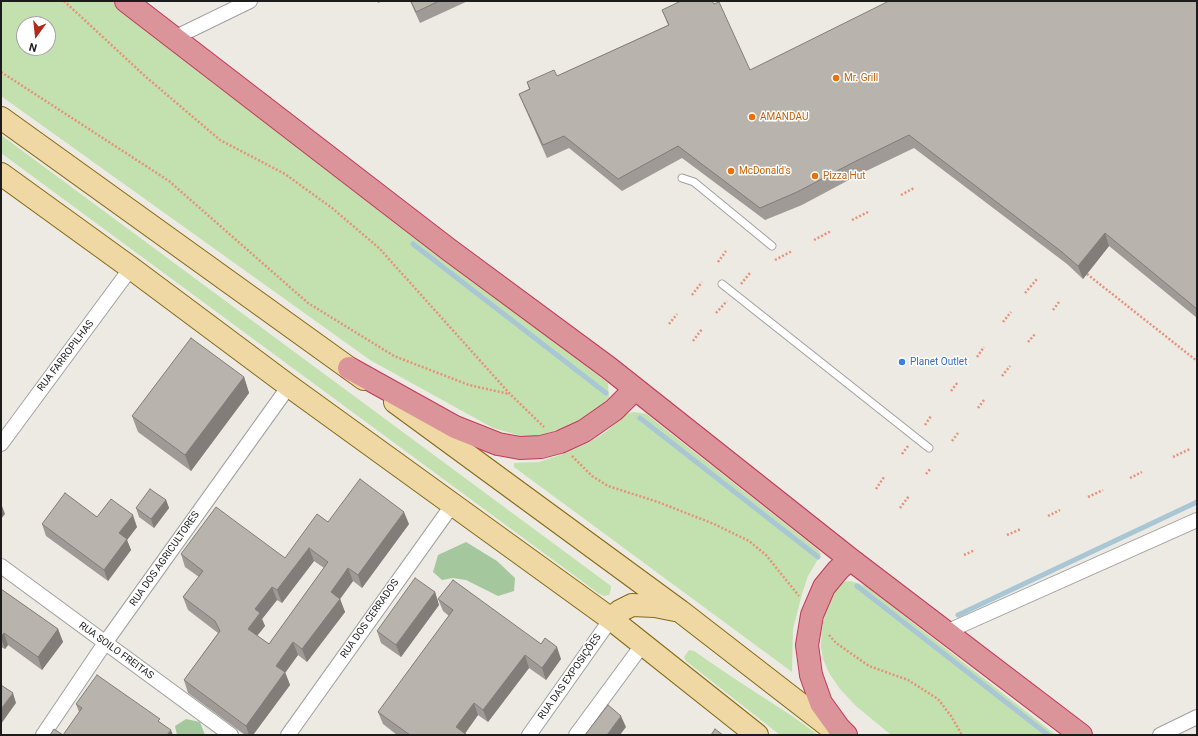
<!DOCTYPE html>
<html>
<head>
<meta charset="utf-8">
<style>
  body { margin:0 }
  #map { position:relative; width:1198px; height:736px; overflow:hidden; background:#eceae3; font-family:Roboto,sans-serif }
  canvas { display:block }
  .frame { position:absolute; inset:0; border:2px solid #1c1c1c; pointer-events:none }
  .north { position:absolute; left:16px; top:16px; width:40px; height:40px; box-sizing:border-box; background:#fff; border:1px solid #a4a4a4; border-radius:50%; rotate:195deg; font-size:11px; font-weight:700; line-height:16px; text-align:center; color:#1c1c1c }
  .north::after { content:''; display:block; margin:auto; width:14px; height:18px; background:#b12918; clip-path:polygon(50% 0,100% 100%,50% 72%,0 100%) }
</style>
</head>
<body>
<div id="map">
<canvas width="1198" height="736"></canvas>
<div class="frame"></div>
<div class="north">N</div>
</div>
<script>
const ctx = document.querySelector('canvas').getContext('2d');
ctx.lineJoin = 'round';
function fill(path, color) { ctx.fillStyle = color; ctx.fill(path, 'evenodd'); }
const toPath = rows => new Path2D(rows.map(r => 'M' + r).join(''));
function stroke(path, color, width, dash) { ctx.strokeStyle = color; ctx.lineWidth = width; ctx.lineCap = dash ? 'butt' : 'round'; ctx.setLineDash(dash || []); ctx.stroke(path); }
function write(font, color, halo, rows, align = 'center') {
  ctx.font = font + ' Roboto,sans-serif'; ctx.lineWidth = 3; ctx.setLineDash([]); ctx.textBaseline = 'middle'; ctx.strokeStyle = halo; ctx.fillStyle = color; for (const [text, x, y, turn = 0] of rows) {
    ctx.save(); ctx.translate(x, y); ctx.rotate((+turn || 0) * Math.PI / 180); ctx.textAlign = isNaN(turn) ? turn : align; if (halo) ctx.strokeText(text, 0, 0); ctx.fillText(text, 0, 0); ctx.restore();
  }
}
const grass = toPath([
  [1,1,112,1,608,383,609,397,601,407,571,425,536,437,525,437,493,428,370,360,1,96],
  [24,24,48,24,48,48,24,48],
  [1,135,607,583,611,586,611,589,609,595,604,596,598,593,1,153],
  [634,412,647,414,650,417,817,549,821,554,808,576,802,594,793,629,792,672,514,467,514,463,539,462,563,454,588,443,606,432,626,414],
  [851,581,866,586,1056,735,891,735,856,706,840,689,829,673,823,659,821,646,822,629,826,608,830,597,841,582],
  [689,650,694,651,732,677,792,716,818,735,780,735,686,661,684,657]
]);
const forest = toPath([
  [466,542,497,561,515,578,514,591,498,596,466,580,453,578,442,580,433,572,438,555],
  [186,719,200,722,205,735,177,735,175,726]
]);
const stream = toPath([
  [413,244,606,393],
  [640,418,818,557],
  [857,586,1048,735],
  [958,615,1197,502]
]);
const path = toPath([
  [64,1,146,77,220,140,285,174,332,208,379,248,510,394,544,427],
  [1,72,169,181,308,303,394,356,469,385,509,394],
  [901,195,914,188],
  [852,220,868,212],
  [814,240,831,231],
  [775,260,792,251],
  [718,262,726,251],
  [1087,274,1197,361],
  [741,284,750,273],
  [1025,293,1037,279],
  [692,295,702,282],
  [1053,310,1059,302],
  [716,313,727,301],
  [1003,322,1011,312],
  [669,324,677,314],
  [693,341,702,329],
  [1028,342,1036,333],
  [977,357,984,347],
  [1002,376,1010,366],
  [951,391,958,382],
  [978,408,984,400],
  [925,425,931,416],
  [952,441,958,433],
  [902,454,908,446],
  [572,456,592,476,608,486,658,502,714,524,749,541,766,555,799,596],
  [1173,457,1190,449],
  [926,474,931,468],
  [1130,478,1142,472],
  [876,489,884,477],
  [1088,497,1103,490],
  [900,508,909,496],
  [1048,516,1060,510],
  [1007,535,1021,529],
  [964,555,975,550],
  [829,635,836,643,869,666,908,680,938,699,951,716,962,735]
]);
const lane = toPath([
  [682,178,694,182,772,246],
  [722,284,929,448]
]);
const street = toPath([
  [174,38,250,1],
  [1,444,131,268],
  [1,566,231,735],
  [946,632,1197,520],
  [43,735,105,643,289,386],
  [288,735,453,504],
  [529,735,611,619],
  [576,735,643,644],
  [1160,735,1197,717]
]);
const primary = toPath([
  [1,118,364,379],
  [1,174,131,268,289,386,611,619,757,735],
  [395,402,680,611,840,735],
  [611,619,620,611,632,605,655,606,675,610]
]);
const highway = toPath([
  [126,1,448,249,609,368,850,559,1081,735],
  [349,368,455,427,498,444,520,448,541,447,560,442,584,431,614,410,635,389],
  [846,735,839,728,821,703,811,675,807,645,812,615,824,587,838,570,850,559]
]);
const wall = toPath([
  [377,1,383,1,378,3],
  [410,1,468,1,420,23],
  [1197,2,1197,318,1109,246,1083,279,1067,264,914,148,860,174,802,205,765,220,682,158,622,191,569,148,547,158,524,106,519,94,529,89,527,82,557,76,668,25,662,10,750,70],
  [244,377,249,393,191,471,138,432,132,416],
  [166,500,169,508,154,528,139,517,136,508],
  [97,517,137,527,127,540,131,550,108,581,46,536,42,524],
  [328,522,409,524,362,588,353,581,340,599,345,612,307,662,298,655,285,672,290,685,253,735,245,735,188,693,184,680,218,633,188,610,183,597,199,577,185,567,181,554,285,558],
  [314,561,324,568,269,644,257,636,265,626,262,619,277,600,282,603],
  [1,589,58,629,63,642,42,670,8,645,5,649,1,647],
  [435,592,439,605,401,657,381,643,377,631],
  [438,599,561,659,546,680,529,668,488,722,478,715,465,733,467,735,397,735,383,724,378,712,449,616,443,611],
  [76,704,161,723,63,735,79,712]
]);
const shadedWall = toPath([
  [1105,233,1109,246,1083,279,1078,266],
  [244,377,249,393,191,471,185,455],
  [166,500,169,508,154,528,151,519],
  [2,506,5,514,1,519,1,507],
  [404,512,409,524,362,588,358,575],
  [133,515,137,527,127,540,131,550,108,581,104,570,119,533],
  [309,548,314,561,282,603,277,590],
  [348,568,353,581,340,599,345,612,307,662,302,649,331,592],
  [272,587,277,600,262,619,265,626,252,642,248,629,255,609],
  [435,592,439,605,401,657,396,645],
  [58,629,63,642,42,670,38,657],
  [4,633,8,645,5,649,1,638,1,637],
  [293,642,298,655,283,676,285,672,290,685,253,735,249,735,246,726,276,666],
  [557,647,561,659,546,680,542,668],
  [525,655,529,668,488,722,483,710],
  [13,693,16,703,1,724,1,709],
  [474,703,478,715,464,735,456,727],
  [621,716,626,727,620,735,607,735],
  [171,730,173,735,167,735]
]);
const building = toPath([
  [411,1,439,1,416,12,411,1],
  [681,1,712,1,714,4,719,2,750,70,889,1,1196,1,1197,2,1197,309,1105,233,1078,266,1062,252,909,135,856,161,797,192,760,208,678,146,618,179,564,136,543,145,519,94,530,89,527,82,554,70,557,76,669,25,662,10,681,1],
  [191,338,244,377,185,455,132,416,191,338],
  [360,479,404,512,358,575,348,568,331,592,340,599,302,649,293,642,276,666,285,672,246,726,184,680,220,631,215,621,183,597,203,571,181,554,216,507,285,558,317,514,328,522,360,479],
  [309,548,328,562,269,644,248,629,260,613,255,609,272,587,277,590,309,548],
  [150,489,166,500,151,519,136,508,150,489],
  [65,493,97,517,111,499,133,515,119,533,127,539,104,570,42,524,65,493],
  [415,578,435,592,396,645,377,631,415,578],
  [453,580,541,644,545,638,557,647,542,668,525,655,483,710,474,703,456,727,467,735,410,735,378,712,453,610,438,599,453,580],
  [1,589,58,629,38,657,4,633,1,637,1,589],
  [97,675,160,719,158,721,171,730,167,735,50,735,54,729,63,735,82,708,76,704,97,675],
  [1,685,13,693,1,709,1,685],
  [608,705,621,716,607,735,608,735,585,735,608,705],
  [715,729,723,735,711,735,715,729]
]);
const markers = [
  [836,78,4,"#e8710a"],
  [752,117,4,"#e8710a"],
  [731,171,4,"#e8710a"],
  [815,176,4,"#e8710a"],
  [902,362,4,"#3f7fe0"]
];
const foodNames = [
  ["Mr. Grill",844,78],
  ["AMANDAU",760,117],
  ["McDonald's",739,171],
  ["Pizza Hut",823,176]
];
const streetNames = [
  ["RUA FARROPILHAS",66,356,-53],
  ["RUA DOS AGRICULTORES",165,559,-55],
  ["RUA DOS CERRADOS",370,619,-55],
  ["RUA SOILO FREITAS",116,651,36],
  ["RUA DAS EXPOSIÇÕES",570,677,-55]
];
const shopNames = [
  ["Planet Outlet",910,362]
];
fill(grass, '#c2e1af');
fill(forest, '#a5c79d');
stroke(stream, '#a9c6d5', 5);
stroke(lane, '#a0a0a0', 9);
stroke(street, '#a0a0a0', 16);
stroke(primary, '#836a12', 24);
stroke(highway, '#c23959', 24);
stroke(path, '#e89179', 2.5, [2, 2]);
stroke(lane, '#fff', 7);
stroke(street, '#fff', 14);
stroke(primary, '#f0d8a5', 22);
stroke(highway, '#db9499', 22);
fill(wall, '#9f9a95');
fill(shadedWall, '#827d79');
fill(building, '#b9b3ad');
stroke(building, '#827d79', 1);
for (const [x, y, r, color] of markers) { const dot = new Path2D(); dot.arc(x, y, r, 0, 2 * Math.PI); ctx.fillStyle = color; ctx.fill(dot); stroke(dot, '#fff', 1.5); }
write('10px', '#c56008', '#fff', foodNames, 'left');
write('10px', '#1c1c1c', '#fff', streetNames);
write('10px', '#366cbe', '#fff', shopNames, 'left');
</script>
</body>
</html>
